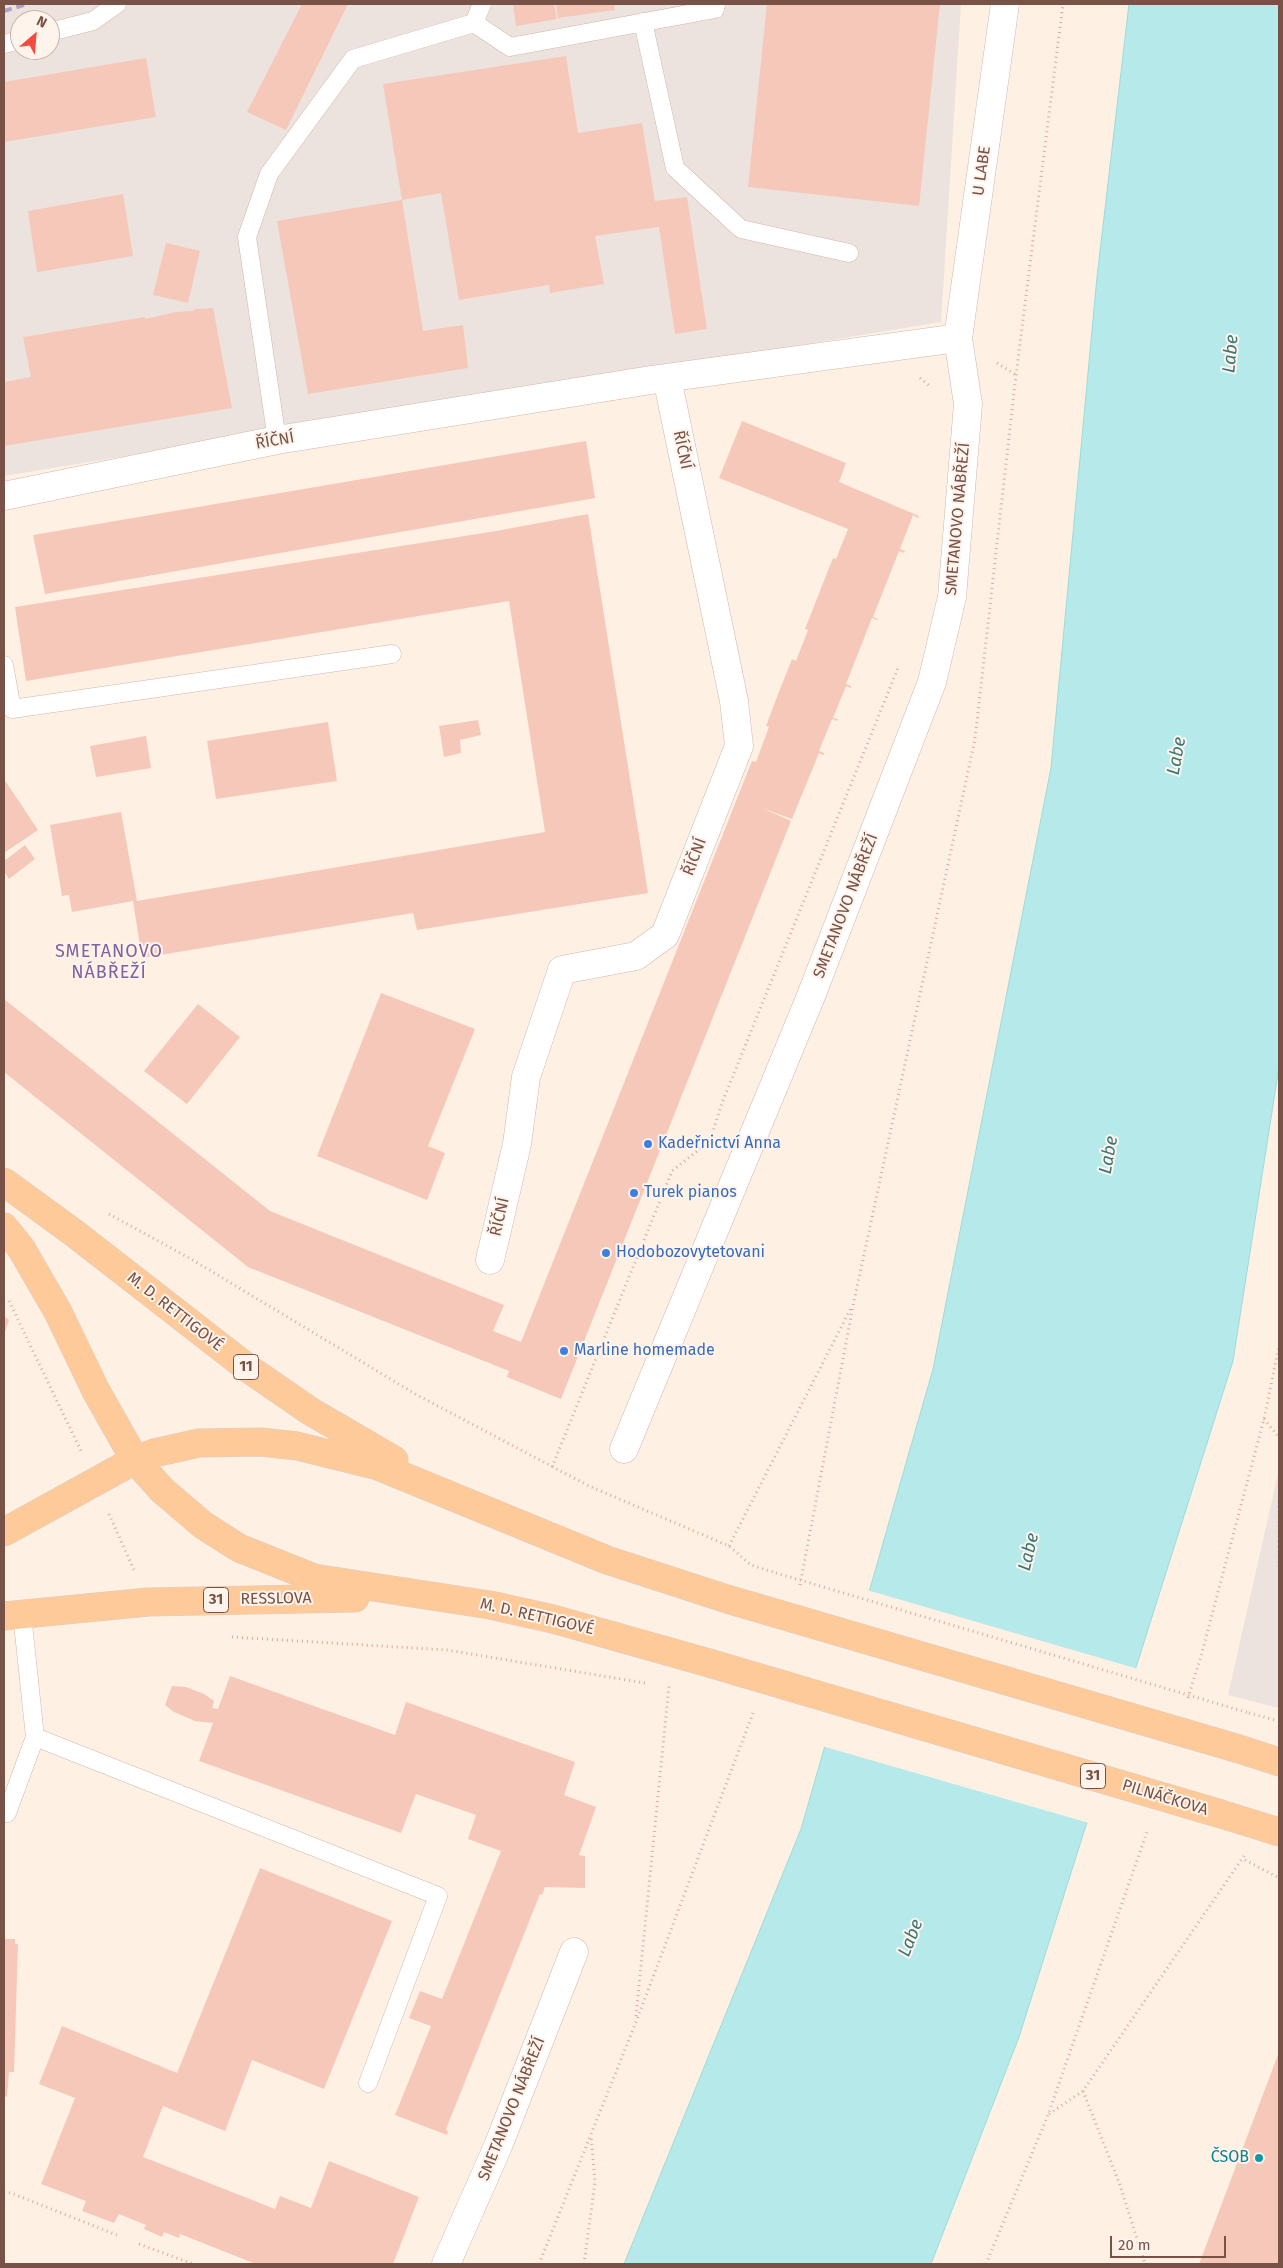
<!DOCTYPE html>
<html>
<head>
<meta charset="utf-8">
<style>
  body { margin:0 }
  #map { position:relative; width:1283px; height:2268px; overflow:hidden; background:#fef0e3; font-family:"Fira Sans",sans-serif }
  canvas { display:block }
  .frame { position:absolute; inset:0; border:5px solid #785147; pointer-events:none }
  .north { position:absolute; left:10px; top:10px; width:50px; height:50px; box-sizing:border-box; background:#fff4eb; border:1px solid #c9b3a9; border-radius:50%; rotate:27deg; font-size:14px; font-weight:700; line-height:20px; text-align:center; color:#785147 }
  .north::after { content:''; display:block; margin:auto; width:18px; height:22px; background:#f04d40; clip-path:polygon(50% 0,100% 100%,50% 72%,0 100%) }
  .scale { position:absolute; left:1110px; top:2236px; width:116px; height:22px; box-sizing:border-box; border:2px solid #785147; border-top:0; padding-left:6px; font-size:15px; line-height:18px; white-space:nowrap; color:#785147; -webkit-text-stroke:4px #fff4eb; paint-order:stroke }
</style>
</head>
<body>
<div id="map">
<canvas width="1283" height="2268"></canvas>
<div class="frame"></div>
<div class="north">N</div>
<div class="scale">20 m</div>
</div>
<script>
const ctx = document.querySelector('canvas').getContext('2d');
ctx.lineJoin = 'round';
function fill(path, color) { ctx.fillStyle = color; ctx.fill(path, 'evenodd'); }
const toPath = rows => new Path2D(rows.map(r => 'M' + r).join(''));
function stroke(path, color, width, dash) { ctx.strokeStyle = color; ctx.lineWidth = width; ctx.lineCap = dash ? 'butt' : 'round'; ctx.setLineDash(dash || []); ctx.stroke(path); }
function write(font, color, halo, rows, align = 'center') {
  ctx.font = font + ' "Fira Sans",sans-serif'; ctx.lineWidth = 4; ctx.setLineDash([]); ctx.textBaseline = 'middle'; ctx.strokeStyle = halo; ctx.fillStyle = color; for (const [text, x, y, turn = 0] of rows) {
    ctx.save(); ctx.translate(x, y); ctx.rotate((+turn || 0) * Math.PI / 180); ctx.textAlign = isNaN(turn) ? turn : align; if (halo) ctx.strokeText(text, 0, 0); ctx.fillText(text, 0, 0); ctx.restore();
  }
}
const industrial = toPath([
  [4,4,961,4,941,322,4,476],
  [20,20,50,20,50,50,20,50],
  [1279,1469,1279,1708,1228,1695]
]);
const water = toPath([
  [1129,4,1279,4,1279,1067,1233,1361,1019,2037,931,2264,624,2264,801,1829,933,1369,1051,768,1097,277,1129,4]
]);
const pier = toPath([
  [867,1590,1138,1669,1089,1823,822,1746]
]);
const building = toPath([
  [302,4,348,4,286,130,247,112],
  [513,4,554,4,557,19,516,26],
  [556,4,614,4,615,10,558,18],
  [767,4,940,4,919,206,748,187],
  [566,56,578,133,642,123,655,201,687,197,707,329,675,334,659,227,595,236,604,284,550,293,549,285,459,300,441,193,402,200,423,331,463,325,468,368,308,394,277,221,402,200,383,84],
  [146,58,156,117,4,142,4,82],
  [123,194,133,256,37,272,28,211],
  [166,243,200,251,188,303,153,295],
  [213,308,232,408,4,446,4,382,31,377,23,337,145,317,145,319,176,312,193,311,193,310,196,309],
  [742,421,846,463,839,482,919,516,918,518,913,515,900,549,905,551,904,553,899,551,873,617,878,619,877,620,872,618,846,684,851,686,851,688,846,686,833,718,838,719,837,721,832,719,819,751,824,753,824,755,819,753,792,819,762,808,791,821,561,1399,507,1377,509,1371,248,1267,4,1072,4,999,270,1211,504,1305,493,1331,521,1342,752,761,756,762,769,727,766,726,777,697,792,659,796,661,808,630,805,629,833,558,836,559,848,529,719,478],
  [586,441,595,498,45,594,33,535],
  [588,514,648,893,417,930,413,913,142,958,133,901,72,912,69,895,62,896,50,825,121,812,137,901,545,832,509,601,26,681,15,607,496,531],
  [478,720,481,735,460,740,461,753,444,757,439,726],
  [328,722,337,781,216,799,207,741],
  [146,736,151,768,96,777,90,746],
  [6,782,38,830,4,853,4,783],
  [25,845,35,859,9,879,4,871,4,861],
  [381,993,475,1029,428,1146,445,1153,427,1200,317,1156],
  [198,1004,240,1037,187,1104,144,1071],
  [4,1316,9,1320,4,1335],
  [230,1676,395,1735,406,1702,575,1762,564,1795,596,1807,579,1855,585,1856,585,1888,545,1887,542,1895,540,1894,446,2129,448,2132,447,2135,395,2115,431,2026,409,2018,420,1991,442,1999,501,1851,468,1839,476,1815,416,1794,401,1833,199,1761,213,1723,195,1721,174,1712,165,1705,172,1686,186,1687,204,1694,214,1701,212,1708,218,1709],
  [260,1868,392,1921,324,2089,252,2060,225,2131,163,2106,143,2157,275,2209,280,2196,311,2208,329,2161,419,2197,393,2264,256,2264,180,2234,179,2238,164,2232,162,2237,144,2229,146,2225,119,2214,114,2223,82,2211,86,2201,41,2184,75,2098,39,2084,62,2026,177,2073],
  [5,1939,15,1939,15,1944,18,1944,14,2072,9,2072,7,2097,4,2096],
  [1279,2052,1279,2264,1199,2264]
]);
const path = toPath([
  [997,363,1016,375],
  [920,378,931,387],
  [109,1214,191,1259,417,1395,589,1486,729,1546,751,1565,776,1573],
  [9,1301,81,1451],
  [1264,1419,1279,1437],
  [552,1467,672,1171,710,1141,722,1103,898,668],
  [1279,1501,1279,1569],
  [109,1514,134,1570],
  [729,1546,852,1306],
  [800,1585,854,1301,975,739,1016,375,1063,4],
  [232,1637,447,1650,645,1683],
  [1188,1698,1201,1656,1264,1419,1279,1346],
  [1249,1713,1279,1721],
  [1245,1860,1279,1878],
  [636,2016,669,1686],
  [1083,2091,1120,2185,1145,2264],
  [1049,2114,1083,2091,1244,1856],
  [4,2192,11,2193,117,2235],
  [139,2244,193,2264],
  [539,2264,636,2022,753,1713],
  [584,2264,595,2182,591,2135],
  [986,2264,1048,2115,1148,1829]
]);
const lane = toPath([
  [643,22,675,168,741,229,849,253],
  [474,23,510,47,715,9,716,4],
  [50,32,93,21,117,4],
  [4,44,20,40],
  [277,440,247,237,269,174,353,59,474,23,482,4],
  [4,665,12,709,392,654],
  [35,1737,438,1896,368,2083],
  [7,1813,35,1737,22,1614]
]);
const street = toPath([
  [4,496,277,440,651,380,958,338],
  [490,1260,517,1144,526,1077,562,970,636,956,665,935,739,746,734,701,667,378],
  [624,1449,811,996,932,682,952,597,968,404,958,338,1005,4],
  [446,2264,498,2146,574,1952]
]);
const primary = toPath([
  [4,1182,74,1233,249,1369,310,1411,394,1460],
  [4,1227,21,1248,58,1312,96,1391,135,1460,162,1490,203,1525,239,1548,314,1578,490,1605,553,1619,709,1663],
  [4,1532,135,1460,154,1453,199,1443,261,1442,297,1446,378,1466,607,1560,727,1599],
  [4,1616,148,1602,355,1598],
  [1239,1749,1279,1762],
  [1221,1814,1279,1832]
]);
const rail = toPath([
  [4,11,27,4]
]);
const pathBridge = toPath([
  [776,1573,1249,1713]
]);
const primaryBridge = toPath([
  [727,1599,1239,1749],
  [709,1663,1221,1814]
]);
const markers = [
  [648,1144,5,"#3f7fe0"],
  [634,1193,5,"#3f7fe0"],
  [606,1253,5,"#3f7fe0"],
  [564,1351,5,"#3f7fe0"],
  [1259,2158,5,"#0f9aa8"]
];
const shields = [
  [246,1367,25],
  [216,1600,25],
  [1093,1776,25]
];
const shieldNames = [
  ["11",246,1367],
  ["31",216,1600],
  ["31",1093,1776]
];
const streetNames = [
  ["U LABE",982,171,-82],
  ["ŘÍČNÍ",275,441,-10],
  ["ŘÍČNÍ",682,450,78],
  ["SMETANOVO NÁBŘEŽÍ",958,519,-85],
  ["ŘÍČNÍ",695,857,-69],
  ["SMETANOVO NÁBŘEŽÍ",846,906,-69],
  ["ŘÍČNÍ",500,1217,-77],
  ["M. D. RETTIGOVÉ",175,1312,38],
  ["RESSLOVA",276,1599,-1],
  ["M. D. RETTIGOVÉ",537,1617,13],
  ["PILNÁČKOVA",1165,1798,17],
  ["SMETANOVO NÁBŘEŽÍ",512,2109,-68]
];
const shopNames = [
  ["Kadeřnictví Anna",658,1144],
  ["Turek pianos",644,1193],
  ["Hodobozovytetovani",616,1253],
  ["Marline homemade",574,1351]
];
const cultureNames = [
  ["ČSOB",1249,2158]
];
const waterNames = [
  ["Labe",1231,354,-85],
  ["Labe",1177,756,-80],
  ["Labe",1109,1155,-80],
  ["Labe",1029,1552,-77],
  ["Labe",911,1938,-68]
];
const neighbourhoodNames = [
  ["SMETANOVO",109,952],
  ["NÁBŘEŽÍ",109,973]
];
fill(industrial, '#ede3de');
fill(water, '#b6e9e9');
stroke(water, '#9cdbdb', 1);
fill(pier, '#fef0e3');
fill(building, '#f5c8b9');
stroke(lane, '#d2b7ab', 19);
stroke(street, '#d2b7ab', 29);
stroke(primary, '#d9cecb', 29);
stroke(path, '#daab9c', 3, [1, 4]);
stroke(lane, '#fff', 18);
stroke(street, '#fff', 28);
stroke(primary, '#ffca99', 28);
stroke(rail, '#b0a1c8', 4, [8, 5]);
stroke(primaryBridge, '#d9cecb', 29, []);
stroke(pathBridge, '#daab9c', 3, [1, 4]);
stroke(primaryBridge, '#ffca99', 28);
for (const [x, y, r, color] of markers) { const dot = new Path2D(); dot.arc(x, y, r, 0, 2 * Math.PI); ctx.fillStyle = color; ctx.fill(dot); stroke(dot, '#fff4eb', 2); }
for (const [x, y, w] of shields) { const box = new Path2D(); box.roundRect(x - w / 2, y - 12.5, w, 25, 4); ctx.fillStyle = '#fff4eb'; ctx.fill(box); stroke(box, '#785147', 1); }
write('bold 15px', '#785147', null, shieldNames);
write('16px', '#785147', '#fff4eb', streetNames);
write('16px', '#366cbe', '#fff4eb', shopNames, 'left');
write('16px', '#0d838f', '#fff4eb', cultureNames, 'right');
write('italic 18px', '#377677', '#fff4eb', waterNames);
ctx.letterSpacing = '1px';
write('18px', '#80629c', '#fff4eb', neighbourhoodNames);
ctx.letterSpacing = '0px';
</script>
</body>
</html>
